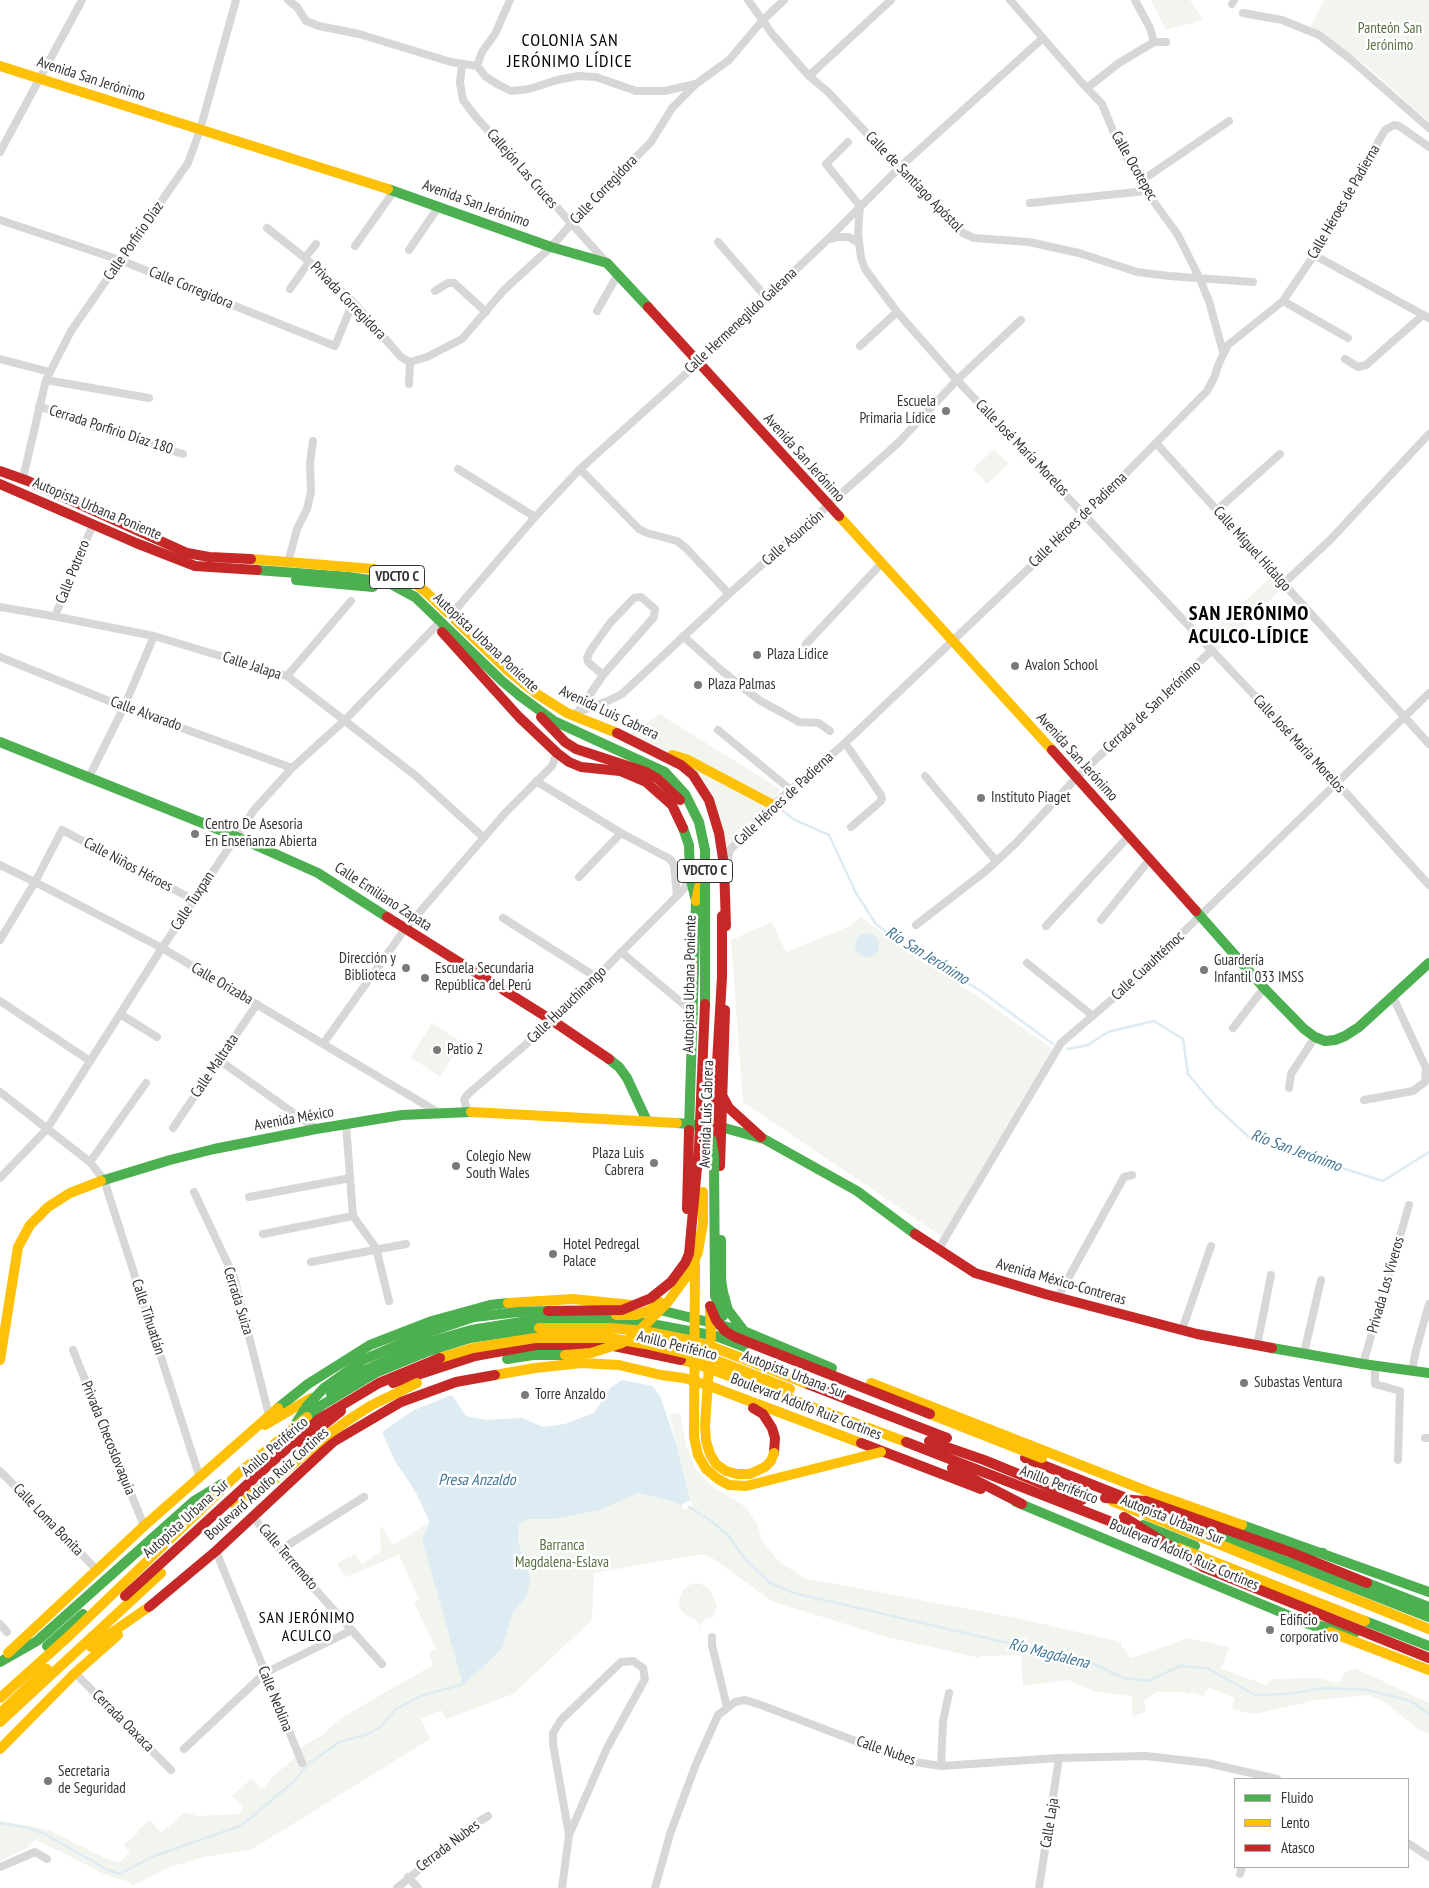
<!DOCTYPE html>
<html>
<head>
<meta charset="utf-8">
<style>
  body { margin:0 }
  #map { position:relative; width:1429px; height:1888px; overflow:hidden; background:#fff; font-family:"PT Sans Narrow",sans-serif }
  canvas { display:block }
  .legend { position:absolute; left:1234px; top:1778px; width:175px; height:90px; box-sizing:border-box; background:#fff; border:1px solid #adadad; margin:0; padding:6px 9px; list-style:none; font-size:15px; color:#333 }
  .legend li { display:flex; align-items:center; gap:10px; height:25px }
  .legend b { width:25px; border:1px solid #adadad }
</style>
</head>
<body>
<div id="map">
<canvas width="1429" height="1888"></canvas>
<ul class="legend">
<li><b style="height:6px;background:#4caf50"></b>Fluido</li>
<li><b style="height:6px;background:#ffc107"></b>Lento</li>
<li><b style="height:6px;background:#c62828"></b>Atasco</li>
</ul>
</div>
<script>
const ctx = document.querySelector('canvas').getContext('2d');
ctx.lineJoin = 'round';
function fill(path, color) { ctx.fillStyle = color; ctx.fill(path, 'evenodd'); }
const toPath = rows => new Path2D(rows.map(r => 'M' + r).join(''));
function stroke(path, color, width, dash) { ctx.strokeStyle = color; ctx.lineWidth = width; ctx.lineCap = dash ? 'butt' : 'round'; ctx.setLineDash(dash || []); ctx.stroke(path); }
function write(font, color, halo, rows, align = 'center') {
  ctx.font = font + ' "PT Sans Narrow",sans-serif'; ctx.lineWidth = 5; ctx.setLineDash([]); ctx.textBaseline = 'middle'; ctx.strokeStyle = halo; ctx.fillStyle = color; for (const [text, x, y, turn = 0] of rows) {
    ctx.save(); ctx.translate(x, y); ctx.rotate((+turn || 0) * Math.PI / 180); ctx.textAlign = isNaN(turn) ? turn : align; if (halo) ctx.strokeText(text, 0, 0); ctx.fillText(text, 0, 0); ctx.restore();
  }
}
const green = toPath([
  [1151,0,1190,0,1203,20,1166,30],
  [1324,0,1429,0,1429,122,1368,67,1311,26],
  [994,449,1009,464,987,484,973,469],
  [1272,576,1280,590,1212,656,1199,644],
  [659,714,780,789,771,803,729,849,725,867,717,822,691,780,668,758,625,738],
  [861,917,906,951,973,993,1053,1049,941,1236,743,1102,731,940,772,922,786,952,847,927],
  [432,1023,462,1042,440,1077,411,1057],
  [680,1413,687,1449,697,1471,714,1488,740,1503,747,1509,758,1526,762,1541,767,1548,780,1562,804,1578,1016,1618,1122,1642,1121,1646,1132,1658,1188,1638,1229,1647,1221,1669,1266,1685,1273,1679,1318,1678,1338,1683,1345,1673,1355,1668,1429,1703,1429,1734,1420,1730,1384,1702,1368,1695,1317,1700,1254,1714,1232,1709,1235,1698,1209,1687,1204,1696,1191,1692,1190,1694,1183,1692,1156,1692,1144,1701,1146,1712,1132,1716,1132,1696,1096,1692,1068,1680,1023,1686,1021,1655,981,1656,980,1658,886,1637,772,1601,714,1559,704,1555,695,1555,594,1573,592,1620,513,1694,446,1719,441,1710,421,1719,430,1739,251,1850,204,1857,170,1867,132,1886,130,1882,106,1875,60,1851,35,1840,28,1847,0,1861,0,1821,31,1826,51,1831,107,1859,120,1862,130,1853,123,1845,138,1833,137,1831,150,1820,161,1833,185,1812,197,1816,240,1814,243,1808,232,1796,251,1779,262,1789,278,1772,296,1757,295,1751,323,1735,341,1718,433,1665,429,1653,436,1649,414,1602,419,1600,399,1555,346,1577,337,1564,349,1556,350,1558,355,1554,362,1564,381,1551,380,1529,382,1527,393,1545,428,1523,429,1520,429,1524,422,1539,463,1684,502,1649,513,1612,525,1599,531,1580,518,1542,519,1524,528,1519,554,1519,600,1510,638,1493,676,1502,681,1505,684,1510,693,1505,690,1500,669,1414],
  [697,1583,705,1586,711,1591,717,1606,713,1617,705,1619,700,1626,693,1618,685,1615,680,1608,679,1600,683,1590,689,1585]
]);
const water = toPath([
  '855 945a12 12 0 1 1 24 0a12 12 0 1 1-24 0Z',
  [622,1380,653,1386,660,1396,676,1443,690,1500,681,1505,675,1502,638,1493,600,1510,554,1519,528,1519,519,1524,518,1542,531,1580,525,1599,513,1612,502,1649,463,1685,422,1539,429,1524,429,1520,415,1491,395,1461,382,1432,414,1410,452,1395,466,1416,486,1420,522,1418,543,1427,565,1424,594,1413,610,1388]
]);
const stream = toPath([
  [782,810,793,819,829,835,856,893,876,924,907,947,978,989,1053,1044],
  [1068,1049,1088,1045,1108,1032,1154,1021,1183,1039,1188,1074,1215,1106,1251,1139,1383,1181,1429,1152],
  [689,1507,711,1521,728,1535,744,1558,770,1583,794,1593,1089,1662,1124,1678,1148,1681,1180,1666,1207,1668,1255,1695,1287,1694,1323,1688,1368,1690,1411,1701,1429,1714],
  [0,1823,28,1828,45,1834,108,1870,119,1874,154,1856,240,1826,253,1816,293,1782,309,1763,341,1741,366,1735,380,1727,396,1709,423,1695,461,1685,464,1682]
]);
const street = toPath([
  [288,0,297,7,306,21,319,26,359,34,451,62,477,66],
  [748,0,773,35,809,76,828,92,953,225,963,233,974,238,1029,242,1079,253,1137,272,1169,276,1253,282],
  [1010,0,1082,83,1102,104,1118,143,1146,191,1178,235,1199,277,1209,301,1223,352],
  [1135,0,1150,28,1154,42],
  [1232,4,1234,0],
  [1243,13,1282,20,1319,35,1349,58,1429,128],
  [462,64,460,83,463,100,476,117,606,262],
  [477,66,486,77,499,85,511,91,529,89,557,80,578,76,596,77,636,91,665,91,695,84],
  [477,66,482,52,495,34,510,0],
  [809,76,891,0],
  [1087,88,1119,63,1154,42,1166,42],
  [848,142,826,164,860,206],
  [0,152,82,0],
  [1141,181,1229,121],
  [1030,203,1146,191],
  [860,206,858,233,861,258,865,269,897,312,957,380,1337,783,1429,885],
  [0,220,120,260,335,346,353,302],
  [267,228,305,258,353,302,401,357,410,362],
  [829,239,838,237,849,237,858,243],
  [718,242,766,297],
  [355,246,394,191],
  [409,250,439,206],
  [1314,255,1429,318],
  [305,258,316,244],
  [290,289,309,262],
  [435,291,448,283,454,283,486,312],
  [1283,301,1348,338],
  [597,311,618,274],
  [860,346,897,312],
  [0,359,50,372],
  [1345,359,1358,367,1366,365,1423,315],
  [410,362,427,357,462,339,504,290,551,247,580,214,651,142,672,108,696,84,729,60,762,21,784,0],
  [46,380,149,398],
  [409,384,410,362],
  [39,406,87,425,183,454],
  [1156,443,1429,744],
  [458,469,535,517],
  [580,469,639,529,647,533,677,541,686,548,729,594],
  [23,478,46,380,71,331,188,163,200,130,236,0],
  [1217,510,1280,454],
  [289,559,297,529,307,509,311,492,310,463,313,441],
  [1283,584,1331,539,1429,434],
  [0,607,58,617,154,636,287,676,416,776,483,837],
  [451,615,535,517,580,469,698,363,827,240,900,167,1043,38],
  [55,616,91,529],
  [683,636,722,671,759,700,799,722,819,723,830,731],
  [806,644,881,564],
  [0,657,124,707,292,768],
  [287,676,351,601],
  [578,712,603,675,654,617,655,609,641,597,634,598,610,623,590,651,587,658,588,662,603,675],
  [571,715,610,700,622,694,729,594,898,443,957,380,1021,320],
  [718,730,791,790],
  [845,743,881,795,882,799,880,802,851,827],
  [925,776,996,861],
  [88,779,124,707,154,636],
  [536,781,621,833,670,859,674,865,677,896],
  [0,865,35,882,162,948,439,1113],
  [726,866,730,850,773,805,845,743,1085,515,1207,391,1214,378,1219,363,1228,345,1283,301,1314,255,1385,130,1394,125,1399,126,1429,147],
  [579,877,621,833],
  [503,918,596,977],
  [1101,920,1150,859],
  [916,925,987,870,1017,842,1077,777,1211,651],
  [1046,926,1129,836],
  [0,940,35,882,62,830,194,900],
  [621,952,694,1013],
  [1027,963,1093,1016],
  [0,1001,90,1061],
  [120,1014,157,1037],
  [1233,1028,1264,988],
  [323,1044,405,929,506,812,552,766,557,753],
  [219,1060,316,1129],
  [1289,1088,1291,1074,1315,1037],
  [0,1092,90,1162,104,1180,199,1475],
  [1364,1100,1413,1091,1425,1082,1426,1068,1393,997],
  [468,1112,464,1100,467,1095,553,1021,677,896,686,886,690,876],
  [346,1124,353,1216,376,1248,389,1301],
  [173,1128,257,1004],
  [90,1162,146,1083],
  [0,1178,47,1129,162,948,254,810,292,768,345,720,436,626],
  [194,1192,234,1277,269,1415],
  [249,1197,350,1178],
  [263,1234,353,1216],
  [938,1250,1061,1043,1131,983,1429,693],
  [311,1262,406,1244],
  [1058,1297,1124,1177,1132,1175],
  [1182,1330,1211,1246],
  [1257,1346,1271,1275],
  [73,1350,144,1526],
  [1304,1353,1321,1280],
  [1363,1364,1409,1205],
  [1375,1365,1375,1384,1400,1391,1398,1460],
  [1412,1371,1416,1350,1429,1304],
  [1425,1438,1429,1438],
  [0,1471,97,1570],
  [253,1517,280,1550,382,1664],
  [280,1550,364,1497],
  [216,1551,302,1763],
  [0,1624,7,1632],
  [712,1637,712,1645,727,1707],
  [75,1673,171,1770],
  [184,1749,265,1673,352,1630],
  [941,1766,943,1721,949,1693],
  [1408,1843,1429,1857],
  [0,1867,35,1852,47,1859],
  [1240,1874,1242,1867],
  [408,1877,418,1888],
  [397,1888,470,1827,488,1816],
  [562,1888,569,1835,607,1748,645,1679,643,1668,633,1661,621,1662,561,1720,553,1733,553,1744,569,1835],
  [655,1888,670,1834,696,1764,718,1715,735,1702,745,1700,761,1705,908,1761,941,1766,1059,1758,1146,1756,1207,1763,1277,1779],
  [1039,1888,1059,1758]
]);
const fast = toPath([
  [388,189,551,247,607,263,648,307],
  [257,570,349,577,389,583,415,597,502,681,520,696],
  [296,580,373,587],
  [0,742,235,836,318,873,387,917],
  [683,828,689,845,690,876,696,901,689,1130],
  [1196,911,1264,988,1304,1029,1315,1037,1325,1041,1335,1040,1345,1036,1359,1027,1429,963],
  [609,1059,619,1067,627,1078,647,1121],
  [677,1123,721,1127,764,1139,857,1191,915,1234],
  [101,1181,170,1160,214,1149,316,1129,402,1115,471,1112],
  [721,1240,721,1279,723,1292,728,1310,744,1331],
  [656,1309,744,1331,832,1368],
  [1272,1348,1363,1364,1429,1373],
  [507,1359,533,1355,565,1355],
  [331,1394,355,1375,422,1344,471,1330,534,1320,630,1320,716,1336,745,1347],
  [278,1408,308,1384,370,1345,432,1321,490,1305,508,1303],
  [1016,1502,1314,1626],
  [1143,1525,1195,1546],
  [1242,1525,1429,1592],
  [1197,1526,1429,1617],
  [1289,1549,1323,1553],
  [1365,1621,1429,1646],
  [1308,1624,1356,1632],
  [47,1646,83,1614],
  [0,1662,37,1641,194,1501,222,1484]
]);
const slow = toPath([
  [0,66,388,189],
  [839,516,1052,750],
  [251,559,374,569,403,580],
  [399,574,408,578,426,592,506,669,537,694,567,713,617,733],
  [672,755,686,759,773,805],
  [696,901,699,887],
  [471,1112,677,1123],
  [508,1303,573,1299,632,1305],
  [0,1360,18,1247,30,1225,48,1207,70,1193,101,1181],
  [681,1360,697,1364,906,1442],
  [495,1375,535,1368,581,1363,619,1365,661,1375,684,1378,707,1385,861,1443],
  [871,1383,1152,1493,1242,1525],
  [265,1425,311,1398],
  [1112,1501,1429,1629],
  [1179,1548,1365,1621],
  [1330,1632,1429,1670],
  [91,1647,153,1604],
  [8,1653,144,1526,278,1408],
  [0,1722,161,1573],
  [0,1749,75,1673,118,1635]
]);
const jam = toPath([
  [648,307,839,516],
  [0,484,136,543,195,566,257,570],
  [442,632,519,717,557,753,569,762,581,767,620,771,646,782,672,805,683,828],
  [617,733,681,765,693,775,709,800,719,833,724,865,726,926],
  [1052,750,1196,911],
  [387,917,553,1021,609,1059],
  [722,1095,729,1108,761,1137],
  [720,1166,725,1010],
  [687,1209,689,1130],
  [915,1234,975,1273,1045,1294,1197,1334,1272,1348],
  [393,1383,475,1356,536,1345,609,1345,681,1360],
  [805,1383,947,1438],
  [753,1408,763,1414,772,1428,775,1438,774,1453],
  [929,1441,984,1460,1082,1500],
  [906,1442,1148,1536],
  [301,1443,341,1411],
  [861,1443,981,1489],
  [1025,1458,1126,1498],
  [952,1468,1022,1504],
  [149,1607,216,1551,333,1442,401,1402,456,1382,495,1375]
]);
const fastBridge = toPath([
  [520,696,554,721,665,772,685,794,699,822,705,850,705,1004],
  [709,1124,714,1156,715,1296,723,1316],
  [307,1417,322,1405,377,1372,426,1352,470,1338,539,1328],
  [293,1428,307,1406,324,1388,363,1360,423,1334,474,1317,518,1312,548,1311],
  [1367,1583,1429,1607]
]);
const slowBridge = toPath([
  [695,1264,694,1437,698,1455,706,1469,718,1479,729,1485,746,1486,881,1452],
  [710,1311,711,1335,705,1426,706,1441,710,1454,716,1464,726,1471,737,1474,750,1474,765,1467,771,1461,774,1453],
  [616,1315,636,1315,650,1310,660,1302],
  [539,1328,611,1328,644,1331,689,1340,713,1347,805,1383],
  [565,1355,591,1353,622,1343,635,1335,667,1303,689,1273,698,1252,703,1223,703,1192],
  [440,1358,473,1348,535,1338,610,1338,645,1344,718,1361,790,1389],
  [930,1414,1042,1458],
  [234,1504,274,1480,326,1436,347,1421,370,1406,417,1383],
  [0,1698,69,1636,240,1472,307,1417],
  [0,1713,47,1669]
]);
const jamBridge = toPath([
  [0,471,28,481,187,553,209,557,251,559],
  [541,717,565,742,576,749,646,772,658,779,680,800],
  [713,1132,722,977,722,916],
  [710,1306,716,1320,725,1331,735,1337,930,1414],
  [548,1311,622,1310,651,1298,671,1282,685,1263,689,1254,699,1146,705,1004],
  [1105,1498,1146,1501,1290,1552,1367,1583],
  [1124,1517,1203,1567,1429,1658],
  [125,1596,319,1419,379,1383,440,1358]
]);
const markers = [
  [946,411,5,"#7a7a7a"],
  [757,655,5,"#7a7a7a"],
  [1015,666,5,"#7a7a7a"],
  [698,685,5,"#7a7a7a"],
  [981,798,5,"#7a7a7a"],
  [195,834,5,"#7a7a7a"],
  [406,968,5,"#7a7a7a"],
  [1204,970,5,"#7a7a7a"],
  [425,978,5,"#7a7a7a"],
  [437,1050,5,"#7a7a7a"],
  [654,1163,5,"#7a7a7a"],
  [456,1166,5,"#7a7a7a"],
  [553,1254,5,"#7a7a7a"],
  [1244,1383,5,"#7a7a7a"],
  [525,1395,5,"#7a7a7a"],
  [1270,1630,5,"#7a7a7a"],
  [48,1781,5,"#7a7a7a"]
];
const shields = [
  [397,577,55],
  [705,871,55]
];
const shieldNames = [
  ["VDCTO C",397,577],
  ["VDCTO C",705,871]
];
const parkNames = [
  ["Panteón San",1390,29],
  ["Jerónimo",1390,46],
  ["Barranca",562,1546],
  ["Magdalena-Eslava",562,1563]
];
const streetNames = [
  ["Avenida San Jerónimo",91,79,18],
  ["Calle Ocotepec",1134,166,60],
  ["Callejón Las Cruces",522,169,49],
  ["Calle de Santiago Apóstol",914,182,46],
  ["Calle Corregidora",604,190,-46],
  ["Calle Héroes de Padierna",1344,202,-60],
  ["Avenida San Jerónimo",476,204,20],
  ["Calle Porfirio Díaz",134,241,-55],
  ["Calle Corregidora",191,288,22],
  ["Privada Corregidora",348,301,46],
  ["Calle Hermenegildo Galeana",741,321,-43],
  ["Cerrada Porfirio Díaz 180",111,430,18],
  ["Calle José María Morelos",1022,448,46],
  ["Avenida San Jerónimo",804,458,48],
  ["Autopista Urbana Poniente",97,509,23],
  ["Calle Héroes de Padierna",1078,520,-44],
  ["Calle Asunción",793,538,-41],
  ["Calle Miguel Hidalgo",1252,549,48],
  ["Calle Potrero",73,572,-68],
  ["Autopista Urbana Poniente",486,643,43],
  ["Calle Jalapa",252,666,18],
  ["Cerrada de San Jerónimo",1152,707,-43],
  ["Avenida Luis Cabrera",609,713,25],
  ["Calle Alvarado",146,714,20],
  ["Calle José María Morelos",1299,744,47],
  ["Avenida San Jerónimo",1077,757,48],
  ["Calle Héroes de Padierna",784,799,-43],
  ["Calle Niños Héroes",128,865,28],
  ["Calle Emiliano Zapata",383,897,33],
  ["Calle Tuxpan",193,901,-57],
  ["Calle Cuauhtémoc",1148,966,-43],
  ["Calle Orizaba",222,984,30],
  ["Autopista Urbana Poniente",690,984,-89],
  ["Calle Huauchinango",567,1005,-44],
  ["Calle Maltrata",215,1066,-56],
  ["Avenida Luis Cabrera",707,1114,-88],
  ["Avenida México",294,1119,-10],
  ["Avenida México-Contreras",1061,1282,16],
  ["Privada Los Viveros",1386,1285,-74],
  ["Cerrada Suiza",238,1301,73],
  ["Calle Tihuatlán",148,1317,72],
  ["Anillo Periférico",677,1346,14],
  ["Autopista Urbana Sur",794,1375,21],
  ["Boulevard Adolfo Ruiz Cortines",806,1407,21],
  ["Privada Checoslovaquia",108,1438,68],
  ["Anillo Periférico",275,1447,-41],
  ["Boulevard Adolfo Ruiz Cortines",267,1484,-42],
  ["Anillo Periférico",1059,1485,21],
  ["Autopista Urbana Sur",186,1519,-42],
  ["Calle Loma Bonita",48,1520,46],
  ["Autopista Urbana Sur",1172,1520,22],
  ["Boulevard Adolfo Ruiz Cortines",1184,1555,23],
  ["Calle Terremoto",288,1557,49],
  ["Calle Neblina",275,1699,68],
  ["Cerrada Oaxaca",123,1721,45],
  ["Calle Nubes",886,1751,19],
  ["Calle Laja",1050,1823,-81],
  ["Cerrada Nubes",448,1846,-37]
];
const poiNames = [
  ["Escuela",936,402,"right"],
  ["Primaria Lídice",936,419,"right"],
  ["Plaza Lídice",767,655],
  ["Avalon School",1025,666],
  ["Plaza Palmas",708,685],
  ["Instituto Piaget",991,798],
  ["Centro De Asesoria",205,825],
  ["En Enseñanza Abierta",205,842],
  ["Dirección y",396,959,"right"],
  ["Biblioteca",396,976,"right"],
  ["Guardería",1214,961],
  ["Infantil 033 IMSS",1214,978],
  ["Escuela Secundaria",435,969],
  ["República del Perú",435,986],
  ["Patio 2",447,1050],
  ["Plaza Luis",644,1154,"right"],
  ["Cabrera",644,1171,"right"],
  ["Colegio New",466,1157],
  ["South Wales",466,1174],
  ["Hotel Pedregal",563,1245],
  ["Palace",563,1262],
  ["Subastas Ventura",1254,1383],
  ["Torre Anzaldo",535,1395],
  ["Edificio",1280,1621],
  ["corporativo",1280,1638],
  ["Secretaria",58,1772],
  ["de Seguridad",58,1789]
];
const waterNames = [
  ["Río San Jerónimo",927,956,32],
  ["Río San Jerónimo",1296,1151,20],
  ["Presa Anzaldo",477,1480],
  ["Río Magdalena",1049,1654,14]
];
const neighbourhoodNames = [
  ["SAN JERÓNIMO",307,1618],
  ["ACULCO",307,1636]
];
const quarterNames = [
  ["COLONIA SAN",570,41],
  ["JERÓNIMO LÍDICE",570,62]
];
const districtNames = [
  ["SAN JERÓNIMO",1249,614],
  ["ACULCO-LÍDICE",1249,637]
];
fill(green, '#f1f5ed');
fill(water, '#ddebf3');
stroke(stream, '#ddebf3', 2.5);
stroke(street, '#d7d7d7', 8);
stroke(fast, '#4caf50', 10);
stroke(slow, '#ffc107', 10);
stroke(jam, '#c62828', 10);
stroke(fastBridge, '#4caf50', 10);
stroke(slowBridge, '#ffc107', 10);
stroke(jamBridge, '#c62828', 10);
for (const [x, y, r, color] of markers) { const dot = new Path2D(); dot.arc(x, y, r, 0, 2 * Math.PI); ctx.fillStyle = color; ctx.fill(dot); stroke(dot, '#fff', 2); }
for (const [x, y, w] of shields) { const box = new Path2D(); box.roundRect(x - w / 2, y - 11.5, w, 23, 4); ctx.fillStyle = '#fff'; ctx.fill(box); stroke(box, '#333', 1); }
write('bold 14px', '#333', null, shieldNames);
write('15px', '#56703f', '#fff', parkNames);
write('15px', '#333', '#fff', streetNames);
write('15px', '#333', '#fff', poiNames, 'left');
write('italic 16px', '#3f7597', '#fff', waterNames);
ctx.letterSpacing = '1px';
write('16px', '#000', '#fff', neighbourhoodNames);
ctx.letterSpacing = '0px';
ctx.letterSpacing = '1px';
write('18px', '#000', '#fff', quarterNames);
ctx.letterSpacing = '0px';
ctx.letterSpacing = '1px';
write('bold 20px', '#000', '#fff', districtNames);
ctx.letterSpacing = '0px';
</script>
</body>
</html>
